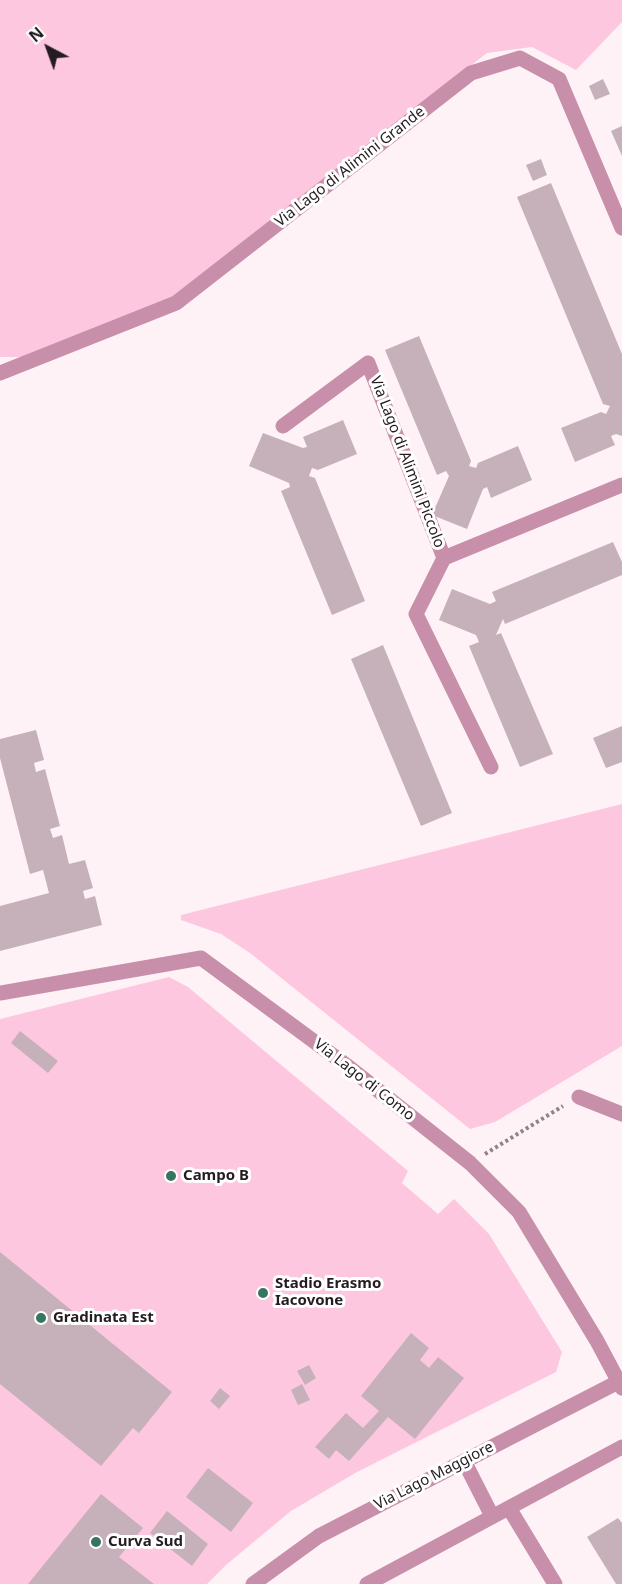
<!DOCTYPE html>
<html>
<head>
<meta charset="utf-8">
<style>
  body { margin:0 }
  #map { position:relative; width:622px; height:1584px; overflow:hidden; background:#fff2f7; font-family:"Noto Sans",sans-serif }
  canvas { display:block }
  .north { position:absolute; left:18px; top:18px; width:60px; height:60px; -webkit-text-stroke:4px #fff; paint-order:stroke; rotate:319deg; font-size:16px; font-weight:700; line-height:24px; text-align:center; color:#241c20 }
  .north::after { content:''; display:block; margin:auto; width:21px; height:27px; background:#241c20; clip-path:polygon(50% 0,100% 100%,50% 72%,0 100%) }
</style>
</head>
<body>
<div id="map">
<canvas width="622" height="1584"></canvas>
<div class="north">N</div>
</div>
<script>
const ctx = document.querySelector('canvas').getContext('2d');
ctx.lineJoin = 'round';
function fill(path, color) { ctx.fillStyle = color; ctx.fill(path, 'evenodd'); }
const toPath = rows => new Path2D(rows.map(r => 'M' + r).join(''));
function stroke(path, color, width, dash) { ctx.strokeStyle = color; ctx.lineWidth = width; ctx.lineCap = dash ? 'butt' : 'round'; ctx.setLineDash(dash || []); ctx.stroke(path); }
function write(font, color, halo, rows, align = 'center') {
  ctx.font = font + ' "Noto Sans",sans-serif'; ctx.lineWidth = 6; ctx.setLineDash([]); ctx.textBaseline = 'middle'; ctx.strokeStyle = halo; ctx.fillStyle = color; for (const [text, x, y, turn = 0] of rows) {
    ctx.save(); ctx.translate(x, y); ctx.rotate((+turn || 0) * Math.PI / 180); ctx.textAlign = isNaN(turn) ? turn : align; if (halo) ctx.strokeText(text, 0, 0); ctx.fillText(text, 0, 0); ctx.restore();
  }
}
const green = toPath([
  [0,0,622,0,622,22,576,70,532,47,487,53,174,298,22,357,0,357],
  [622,804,622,1046,495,1122,470,1129,250,953,221,934,181,920,181,915],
  [169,977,188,987,408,1171,402,1183,438,1214,454,1199,489,1234,562,1352,556,1372,357,1472,291,1511,226,1565,207,1584,0,1584,0,1019]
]);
const building = toPath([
  [603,79,610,94,595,100,589,86],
  [622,126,622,156,611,131],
  [541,159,547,175,533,181,526,165],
  [551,183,622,354,622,436,616,434,611,436,615,445,575,462,561,428,601,412,606,414,610,406,603,404,517,197],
  [419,336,471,461,469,466,476,468,478,463,518,446,532,480,491,498,487,487,483,489,467,529,432,515,449,476,446,471,437,475,385,350],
  [343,420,357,454,318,470,312,468,309,476,315,478,365,601,332,615,281,491,290,487,289,483,249,466,263,433,303,448,307,447,303,437],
  [613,542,622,562,622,575,505,624,503,619,496,635,501,633,553,754,520,767,469,646,479,642,476,635,439,620,452,589,490,604,496,601,492,592],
  [383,645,452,813,421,826,351,659],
  [622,726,622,762,606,768,593,738],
  [36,730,44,760,34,763,36,772,45,769,60,826,50,829,53,838,62,835,69,864,85,860,93,888,83,891,85,899,95,896,102,925,0,951,0,906,49,893,43,870,30,874,0,758,0,739],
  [20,1031,58,1061,48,1073,11,1043],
  [0,1252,172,1392,139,1433,133,1428,101,1466,0,1384],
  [411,1333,429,1348,420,1360,429,1368,438,1357,464,1378,415,1439,388,1417,349,1461,336,1450,329,1459,315,1447,346,1413,363,1428,379,1411,361,1396],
  [309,1365,316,1378,305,1385,297,1371],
  [302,1384,310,1400,298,1405,291,1390],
  [220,1388,230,1396,219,1409,210,1401],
  [208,1468,253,1503,231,1532,186,1497],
  [101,1494,143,1528,119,1557,154,1584,28,1584],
  [167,1511,208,1544,192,1566,150,1533],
  [618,1518,622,1523,622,1584,616,1584,587,1537]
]);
const path = toPath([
  [485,1154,563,1106]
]);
const minor = toPath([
  [0,373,176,303,471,73,520,58,559,79,622,228],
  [283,426,368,363,444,558,416,614,491,767],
  [444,558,622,485],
  [0,993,201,958,346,1065,470,1163,519,1212,597,1341,622,1388],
  [579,1097,622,1114],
  [464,1461,492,1516],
  [509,1508,555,1584],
  [253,1584,319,1536,622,1380],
  [367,1584,622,1447]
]);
const markers = [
  [171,1176,6,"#387560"],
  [263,1293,6,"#387560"],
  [41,1318,6,"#387560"],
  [96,1542,6,"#387560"]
];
const streetNames = [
  ["Via Lago di Alimini Grande",350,167,-38],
  ["Via Lago di Alimini Piccolo",407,462,69],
  ["Via Lago di Como",364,1080,38],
  ["Via Lago Maggiore",434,1476,-27]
];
const poiNames = [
  ["Campo B",183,1176],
  ["Stadio Erasmo",275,1284],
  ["Iacovone",275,1301],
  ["Gradinata Est",53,1318],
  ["Curva Sud",108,1542]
];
fill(green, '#fec7e0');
fill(building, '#c6b1bb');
stroke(path, '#8e8388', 4, [3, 3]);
stroke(minor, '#c88faa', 15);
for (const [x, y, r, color] of markers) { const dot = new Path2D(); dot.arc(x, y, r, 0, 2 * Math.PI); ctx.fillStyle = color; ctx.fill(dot); stroke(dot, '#fff', 2); }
write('15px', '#241c20', '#fff', streetNames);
write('bold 15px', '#241c20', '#fff', poiNames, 'left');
</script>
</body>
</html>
